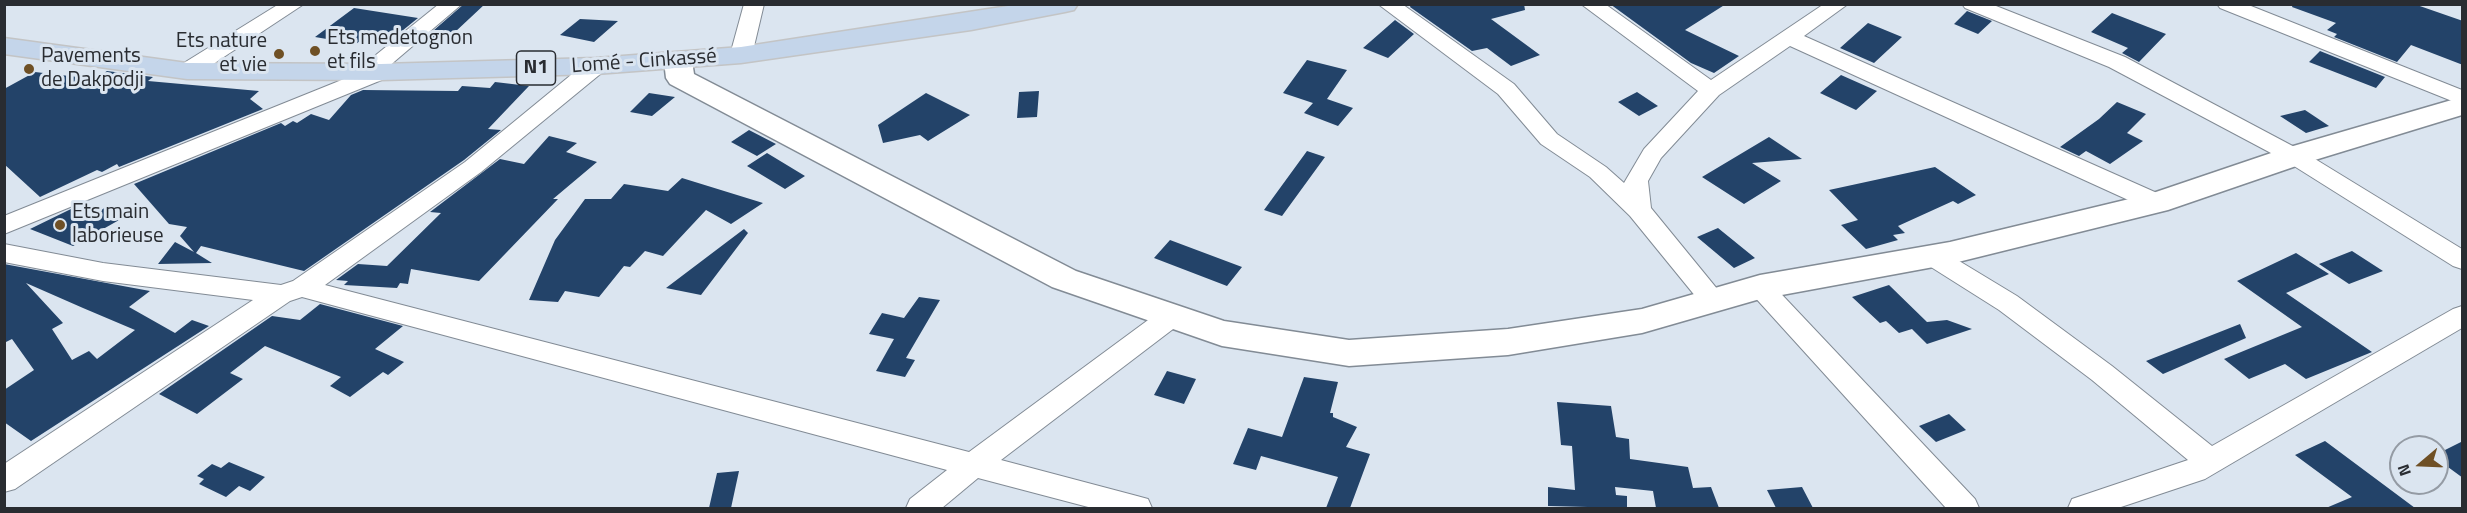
<!DOCTYPE html>
<html>
<head>
<meta charset="utf-8">
<style>
  body { margin:0 }
  #map { position:relative; width:2467px; height:513px; overflow:hidden; background:#dbe5f0; font-family:"Titillium Web",sans-serif }
  canvas { display:block }
  .frame { position:absolute; inset:0; border:6px solid #292c31; pointer-events:none }
  .north { position:absolute; left:2389px; top:435px; width:60px; height:60px; box-sizing:border-box; background:#dbe5f0; border:2px solid #949ba4; border-radius:50%; rotate:251deg; font-size:16px; font-weight:700; line-height:24px; text-align:center; color:#292c31 }
  .north::after { content:''; display:block; margin:auto; width:21px; height:27px; background:#6f5025; clip-path:polygon(50% 0,100% 100%,50% 72%,0 100%) }
</style>
</head>
<body>
<div id="map">
<canvas width="2467" height="513"></canvas>
<div class="frame"></div>
<div class="north">N</div>
</div>
<script>
const ctx = document.querySelector('canvas').getContext('2d');
ctx.lineJoin = 'round';
function fill(path, color) { ctx.fillStyle = color; ctx.fill(path, 'evenodd'); }
const toPath = rows => new Path2D(rows.map(r => 'M' + r).join(''));
function stroke(path, color, width, dash) { ctx.strokeStyle = color; ctx.lineWidth = width; ctx.lineCap = dash ? 'butt' : 'round'; ctx.setLineDash(dash || []); ctx.stroke(path); }
function write(font, color, halo, rows, align = 'center') {
  ctx.font = font + ' "Titillium Web",sans-serif'; ctx.lineWidth = 6; ctx.setLineDash([]); ctx.textBaseline = 'middle'; ctx.strokeStyle = halo; ctx.fillStyle = color; for (const [text, x, y, turn = 0] of rows) {
    ctx.save(); ctx.translate(x, y); ctx.rotate((+turn || 0) * Math.PI / 180); ctx.textAlign = isNaN(turn) ? turn : align; if (halo) ctx.strokeText(text, 0, 0); ctx.fillText(text, 0, 0); ctx.restore();
  }
}
const building = toPath([
  [464,4,485,4,439,47,418,44],
  [1411,4,1524,4,1525,10,1491,19,1540,55,1511,66,1487,48,1472,51,1410,7],
  [1610,4,1726,4,1685,30,1739,56,1714,73,1691,63],
  [2293,4,2414,4,2463,21,2463,65,2411,45,2397,62,2334,37,2337,34,2327,30,2336,23,2292,7],
  [354,8,418,18,397,35,372,32,356,44,315,37],
  [1967,11,1992,21,1978,34,1954,24],
  [2112,13,2166,34,2139,62,2122,53,2128,48,2091,32],
  [580,19,618,21,594,42,560,35],
  [1395,20,1414,34,1388,58,1363,48],
  [1868,23,1902,37,1874,63,1840,48],
  [2320,51,2385,77,2376,88,2309,62],
  [1307,60,1347,70,1327,99,1353,108,1338,126,1304,113,1313,103,1283,93],
  [107,71,153,77,148,81,259,91,250,99,263,109,119,167,117,164,102,172,97,170,40,197,4,164,4,89,35,72,95,79],
  [1841,75,1877,91,1856,110,1820,93],
  [495,82,529,86,488,129,501,130,464,160,304,271,201,246,196,253,212,263,158,264,175,242,194,252,180,236,187,227,169,224,134,184,281,123,285,126,293,121,297,123,311,114,329,120,351,95,363,90,458,91,462,86,490,88],
  [1039,91,1037,117,1017,118,1019,92],
  [1637,92,1658,106,1639,116,1618,102],
  [649,93,675,97,652,116,630,112],
  [926,93,970,115,928,141,920,135,883,143,878,125],
  [2117,102,2146,114,2127,133,2143,141,2110,164,2086,151,2079,156,2060,147,2099,119],
  [2305,110,2329,126,2306,133,2280,116],
  [749,130,776,144,757,156,731,142],
  [549,136,577,143,566,152,597,162,553,199,558,199,479,281,411,269,408,284,400,283,397,288,344,285,348,281,336,280,358,264,387,266,441,213,430,212,500,159,524,164],
  [1769,137,1802,159,1752,163,1781,181,1744,204,1702,177],
  [1307,151,1325,157,1282,216,1264,210],
  [767,153,805,176,785,189,747,166],
  [1935,167,1976,195,1958,204,1953,201,1898,226,1905,233,1893,235,1898,240,1866,249,1841,225,1858,220,1829,190],
  [682,178,763,203,731,224,706,210,663,256,645,251,630,267,624,266,599,297,565,291,558,302,529,300,555,240,585,199,611,199,624,184,668,191],
  [110,205,128,215,73,246,30,229,71,209,90,216],
  [1718,228,1755,258,1734,268,1697,237],
  [744,229,748,233,701,295,666,288],
  [1170,240,1242,267,1227,286,1154,258],
  [2352,251,2383,271,2349,284,2319,264],
  [2296,253,2329,274,2286,293,2372,352,2306,379,2285,364,2249,379,2224,359,2302,327,2237,281],
  [4,264,150,291,129,307,175,333,192,320,209,326,31,441,4,422,4,390,34,370,12,339,4,343],
  [26,283,83,308,135,330,97,359,89,351,72,360,52,329,63,323],
  [1889,285,1927,322,1947,320,1972,329,1927,344,1912,329,1899,333,1886,321,1880,323,1852,297],
  [919,297,940,300,906,358,915,360,905,377,876,371,894,339,869,334,882,313,904,318],
  [320,304,403,326,375,349,404,362,388,375,383,372,350,397,330,386,341,377,265,346,230,373,243,379,197,414,159,394,272,316,300,320],
  [2240,324,2246,338,2163,374,2146,361],
  [1167,371,1196,379,1184,404,1154,395],
  [1304,377,1338,382,1330,413,1333,413,1333,417,1357,427,1346,447,1370,454,1350,508,1326,508,1338,477,1261,456,1256,470,1233,464,1248,428,1282,437],
  [1557,402,1611,406,1616,437,1629,439,1630,459,1688,467,1693,488,1711,487,1719,508,1656,508,1653,491,1615,487,1616,495,1627,496,1627,508,1548,506,1548,487,1575,490,1572,446,1561,445],
  [1949,414,1966,430,1936,442,1919,426],
  [2325,441,2415,508,2326,508,2352,497,2295,455],
  [2463,441,2463,478,2437,459,2437,454],
  [229,462,265,477,250,491,239,486,226,497,199,484,204,479,197,476,212,464,221,468],
  [739,471,731,508,709,508,717,473],
  [1802,487,1813,508,1776,508,1767,490]
]);
const street = toPath([
  [279,4,304,4,195,76,179,76,176,71,179,66,279,4],
  [439,4,462,4,388,67,392,72,389,77,4,234,4,216,359,73,361,67,439,4],
  [744,4,764,4,752,55,749,60,741,61,733,60,730,55,744,4],
  [1378,4,1402,4,1514,84,1557,134,1606,167,1624,183,1644,149,1698,91,1581,4,1605,4,1711,80,1824,4,1848,4,1804,36,2166,197,2169,203,2166,209,2157,211,2148,209,1790,46,1719,95,1661,158,1648,181,1651,208,1727,301,1723,308,1714,310,1705,308,1630,216,1590,177,1541,144,1498,94,1378,4],
  [1962,4,1991,4,2125,57,2302,151,2462,249,2462,269,2453,266,2286,161,2109,67,1965,8,1962,4],
  [2217,4,2246,4,2462,90,2462,105,2220,8,2217,4],
  [596,60,604,61,607,66,604,71,481,172,325,285,969,452,1163,309,1172,306,1181,309,1185,316,1181,323,1001,460,1137,496,1148,499,1152,508,1092,508,978,478,942,508,906,508,910,499,947,470,302,297,290,301,15,489,4,492,4,464,253,300,103,281,4,262,4,244,103,263,281,285,293,281,465,162,588,61,596,60],
  [1932,247,1941,250,2017,296,2112,366,2212,446,2453,309,2462,306,2462,328,2205,479,2118,508,2068,508,2072,499,2188,460,2092,380,1999,310,1923,262,1919,256,1923,250,1932,247],
  [1760,278,1769,281,1975,499,1979,508,1946,508,1751,293,1747,287,1751,281,1760,278]
]);
const secondary = toPath([
  [678,53,688,55,692,61,694,74,1076,271,1224,321,1349,340,1508,329,1642,309,1760,275,1950,242,2150,194,2283,149,2462,97,2462,115,2305,163,2168,210,1950,264,1760,299,1642,333,1508,355,1349,366,1222,346,1052,287,670,84,666,78,664,61,668,55,678,53]
]);
const highway = toPath([
  [1021,4,1078,4,1074,10,1065,12,971,30,741,63,596,74,381,80,187,79,4,54,4,38,187,63,381,64,596,58,741,47,1021,4]
]);
const markers = [
  [315,51,6,"#6f5025"],
  [279,54,6,"#6f5025"],
  [29,69,6,"#6f5025"],
  [60,225,6,"#6f5025"]
];
const shields = [
  [536,68,39]
];
const shieldNames = [
  ["N1",536,68]
];
const poiNames = [
  ["Ets medetognon",327,39],
  ["et fils",327,63],
  ["Ets nature",267,42,"right"],
  ["et vie",267,66,"right"],
  ["Pavements",41,57],
  ["de Dakpodji",41,81],
  ["Ets main",72,213],
  ["laborieuse",72,237]
];
const streetNames = [
  ["Lomé - Cinkassé",644,62,-4]
];
fill(building, '#234369');
stroke(street, '#828b95', 2);
stroke(secondary, '#828b95', 3);
stroke(highway, '#c3c4c5', 3);
fill(street, '#fff');
fill(secondary, '#fff');
fill(highway, '#c4d5ea');
for (const [x, y, r, color] of markers) { const dot = new Path2D(); dot.arc(x, y, r, 0, 2 * Math.PI); ctx.fillStyle = color; ctx.fill(dot); stroke(dot, '#dbe5f0', 2); }
for (const [x, y, w] of shields) { const box = new Path2D(); box.roundRect(x - w / 2, y - 17, w, 34, 4.5); ctx.fillStyle = '#dbe5f0'; ctx.fill(box); stroke(box, '#292c31', 1.5); }
write('bold 20px', '#292c31', null, shieldNames);
write('21px', '#292c31', '#dbe5f0', poiNames, 'left');
write('21px', '#292c31', '#dbe5f0', streetNames);
</script>
</body>
</html>
